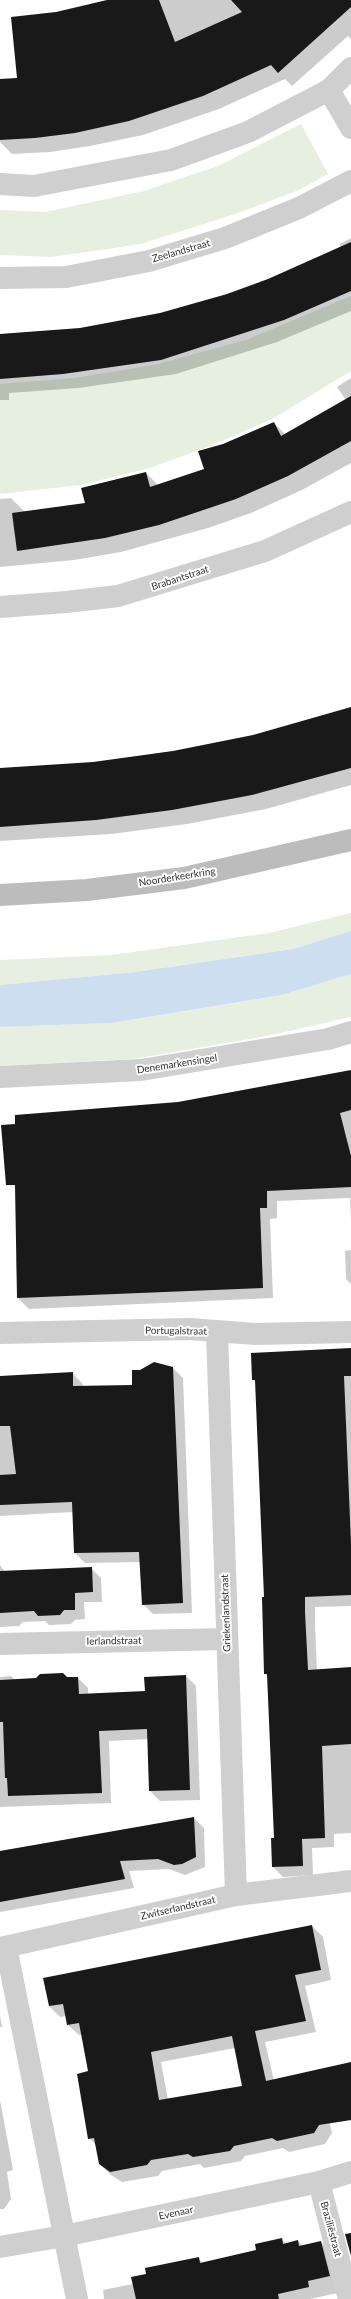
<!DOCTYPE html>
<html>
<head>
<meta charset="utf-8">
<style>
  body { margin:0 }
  canvas { display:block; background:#fff }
</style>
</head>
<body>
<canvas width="351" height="2299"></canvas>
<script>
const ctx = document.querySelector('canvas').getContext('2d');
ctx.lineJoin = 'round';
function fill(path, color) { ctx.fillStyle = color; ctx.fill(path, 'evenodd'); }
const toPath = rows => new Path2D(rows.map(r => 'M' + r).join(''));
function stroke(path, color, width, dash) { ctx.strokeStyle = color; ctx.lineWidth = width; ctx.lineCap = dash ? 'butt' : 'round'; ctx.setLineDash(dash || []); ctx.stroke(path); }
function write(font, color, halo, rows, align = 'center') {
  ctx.font = font + ' Lato,sans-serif'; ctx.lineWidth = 4; ctx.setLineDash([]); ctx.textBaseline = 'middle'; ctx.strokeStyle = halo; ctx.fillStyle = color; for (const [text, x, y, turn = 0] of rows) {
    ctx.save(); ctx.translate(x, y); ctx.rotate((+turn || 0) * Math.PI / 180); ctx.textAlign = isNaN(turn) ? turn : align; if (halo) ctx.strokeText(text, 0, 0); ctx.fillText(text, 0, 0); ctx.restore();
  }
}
const green = toPath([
  [301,124,328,174,299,190,238,213,141,244,52,257,0,255,0,210,45,212,144,191,218,166],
  [351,296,351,371,274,418,213,445,150,468,81,485,0,494,0,384,74,378,154,365,246,340],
  [351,913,351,931,293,949,135,972,0,985,0,960,111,955,269,933],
  [351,974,351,1017,267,1036,133,1059,0,1066,0,1027,112,1023,282,995]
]);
const water = toPath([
  [351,931,351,974,282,995,112,1023,0,1027,0,985,135,972,293,949]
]);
const shadow = toPath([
  [110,0,351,0,351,39,348,36,292,86,285,79,219,109,143,135,90,146,50,152,12,154,0,142,0,80,18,79,56,13],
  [351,238,351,311,277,342,176,374,78,388,9,393,9,400,0,400,0,334,80,329,160,314,227,295,288,272,340,248,340,244],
  [351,378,351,463,302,490,251,513,208,528,121,552,74,560,0,567,0,499,11,498,25,512,86,504,146,473,159,486,205,470,224,445,274,423,286,435,346,400,337,387],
  [351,708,351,785,266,809,187,824,111,834,0,841,0,769,93,763,213,745,280,730],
  [351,1071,351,1220,350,1198,277,1201,277,1218,270,1219,273,1298,29,1309,18,1298,16,1259,178,1103],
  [351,1250,351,1284,346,1279,345,1251],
  [351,1349,351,1606,315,1607,315,1623,317,1671,351,1668,351,1833,334,1834,334,1847,312,1848,313,1875,283,1877,273,1867,275,1839,268,1676,265,1674,265,1598,256,1382,253,1379],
  [173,1368,183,1378,192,1613,153,1614,143,1604,141,1562,85,1563,75,1553,73,1512,0,1516,0,1377,72,1373,82,1383,83,1387,133,1386],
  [0,1565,5,1572,91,1568,101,1578,102,1602,84,1602,85,1619,75,1620,71,1624,49,1625,45,1621,23,1622,19,1626,0,1627],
  [11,1676,15,1680,78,1678,88,1688,88,1694,146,1692,186,1676,196,1686,200,1800,160,1801,150,1791,148,1739,109,1741,111,1803,0,1807,0,1677],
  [194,1818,204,1828,205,1867,185,1875,169,1869,129,1871,134,1888,0,1912,0,1851],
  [312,1926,323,1937,331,1980,305,1986,316,2032,265,2042,274,2081,351,2063,351,2121,325,2105,332,2133,325,2144,289,2152,283,2148,245,2156,241,2161,204,2168,200,2164,162,2171,158,2176,122,2182,111,2175,100,2164,97,2146,89,2138,89,2072,82,2035,79,2035,68,2025,66,2016,60,2017,49,2006],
  [235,2048,243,2087,168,2100,161,2062],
  [0,2015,2,2027,0,2027],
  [0,2100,13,2170,7,2172,11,2199,4,2209,0,2209],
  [282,2239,286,2244,298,2241,303,2246,321,2242,331,2252,342,2292,310,2299,104,2299,103,2290,133,2284,147,2275,198,2258,203,2263,257,2250]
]);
const building = toPath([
  [107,0,159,0,175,42,242,12,231,0,351,0,351,7,278,73,271,65,203,96,129,121,75,133,35,138,0,140,0,79,17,78,11,17,56,12],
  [351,242,351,291,284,320,161,360,63,374,0,379,0,334,80,328,160,313,227,294,268,279],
  [351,396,351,441,288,476,236,499,159,525,105,538,17,551,12,513,85,503,81,488,146,472,150,487,204,469,198,451,223,444,274,422,281,436],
  [351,707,351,768,252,795,172,810,96,820,0,827,0,768,93,762,173,751,253,735],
  [351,1070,351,1110,340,1113,351,1156,351,1187,267,1191,267,1208,260,1208,263,1288,17,1298,15,1185,6,1185,1,1125,15,1124,15,1115,178,1102],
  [351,1348,351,1376,344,1376,351,1543,351,1595,305,1597,305,1612,308,1670,351,1667,351,1744,322,1746,325,1838,302,1839,303,1866,272,1867,271,1838,274,1838,267,1674,264,1674,262,1597,264,1597,255,1380,252,1380,251,1353],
  [154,1362,173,1367,183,1603,142,1605,139,1552,74,1553,72,1502,0,1505,0,1475,16,1474,10,1426,0,1426,0,1376,73,1372,73,1386,132,1385,132,1370,140,1370],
  [92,1567,93,1592,75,1593,75,1610,64,1610,60,1615,38,1616,34,1611,0,1613,0,1571],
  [63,1673,67,1677,78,1677,79,1694,145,1691,144,1677,186,1675,190,1790,149,1791,147,1729,99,1731,102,1793,8,1796,7,1778,5,1778,3,1722,0,1722,0,1680,36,1678,40,1674],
  [194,1817,196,1857,182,1864,174,1865,158,1859,120,1861,125,1879,0,1902,0,1851],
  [312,1925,321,1970,295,1975,306,2021,255,2031,266,2081,351,2062,351,2120,319,2125,314,2133,277,2141,272,2138,234,2146,230,2151,193,2157,188,2154,151,2160,147,2165,110,2172,99,2164,94,2138,88,2139,77,2074,88,2071,79,2023,67,2025,63,2004,49,2006,43,1978],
  [232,2036,242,2086,159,2100,151,2052],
  [351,2233,351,2256,345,2234],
  [282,2238,283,2244,298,2240,299,2246,321,2241,330,2276,308,2281,309,2287,278,2294,279,2299,136,2299,131,2277,146,2274,145,2268,199,2257,200,2263,256,2250,255,2244]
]);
const street = toPath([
  [329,90,351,128],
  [0,184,34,186,171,160,248,132,329,90,351,68],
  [0,278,66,277,149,261,225,238,299,208,351,181],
  [0,607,66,602,118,596,265,551,351,512],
  [0,1077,141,1070,328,1039,351,1032],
  [217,1332,236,1895],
  [0,1333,190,1329,255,1334,351,1332],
  [0,1644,227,1639],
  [6,1947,77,2299],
  [0,1948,236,1895,351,1881],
  [319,2182,349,2299],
  [0,2247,64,2236,319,2182,351,2172]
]);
const secondary = toPath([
  [0,895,87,890,184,878,351,840]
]);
const streetNames = [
  ["Zeelandstraat",181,251,-16],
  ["Brabantstraat",180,578,-18],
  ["Noorderkeerkring",177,877,-9],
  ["Denemarkensingel",177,1064,-9],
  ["Portugalstraat",176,1331,1],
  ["Griekenlandstraat",226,1613,-92],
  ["Ierlandstraat",114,1641,-1],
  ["Zwitserlandstraat",178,1908,-13],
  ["Evenaar",176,2213,-12],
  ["Braziliëstraat",331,2229,75]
];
fill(green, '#e7efe0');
fill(water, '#ccdeef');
fill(shadow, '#0003');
fill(building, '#191919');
stroke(street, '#cfcfcf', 22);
stroke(secondary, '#bcbcbc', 22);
write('10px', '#323232', '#fff', streetNames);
</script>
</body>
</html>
